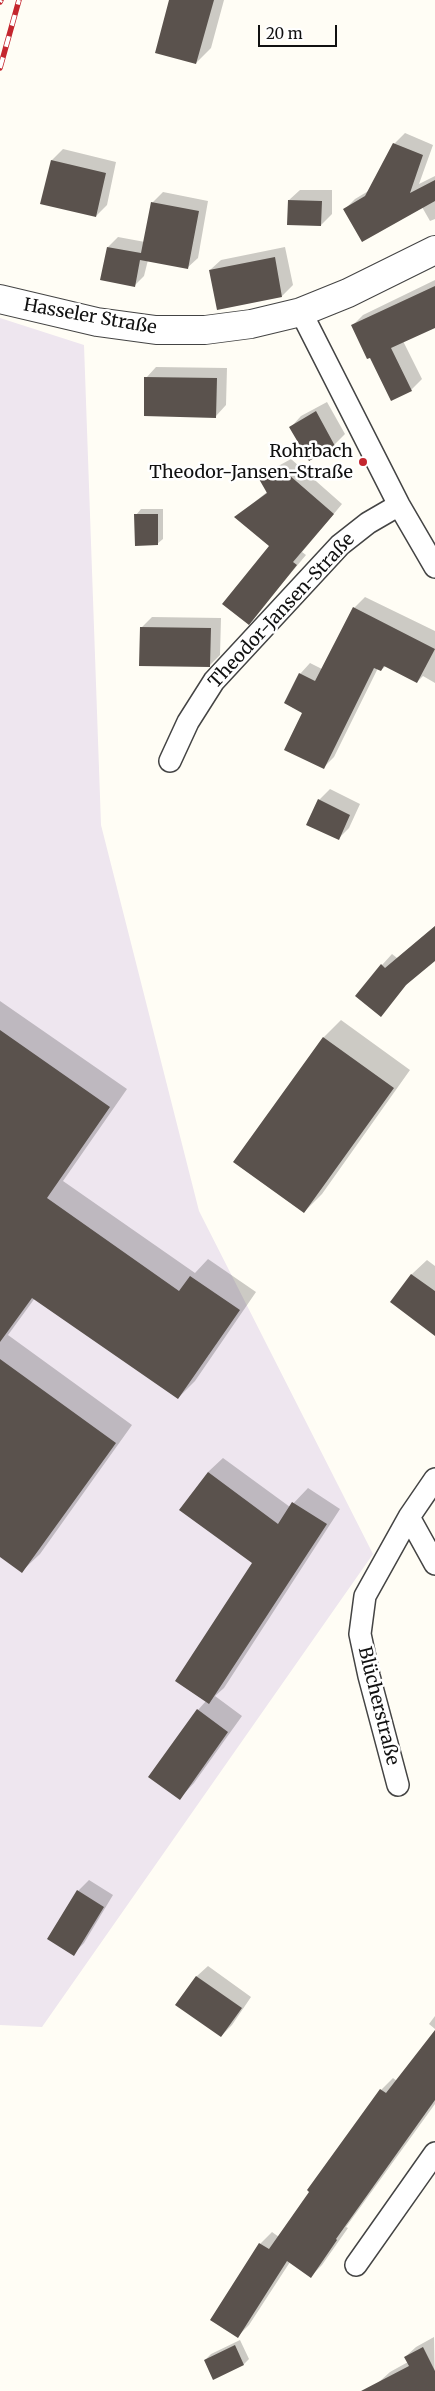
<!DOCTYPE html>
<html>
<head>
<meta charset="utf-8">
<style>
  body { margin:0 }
  #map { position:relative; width:435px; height:2391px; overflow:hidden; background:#fffdf5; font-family:Merriweather,serif }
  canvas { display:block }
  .scale { position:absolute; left:258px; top:25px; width:79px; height:22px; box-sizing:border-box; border:2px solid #111; border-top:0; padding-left:6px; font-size:15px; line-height:18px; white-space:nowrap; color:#111; -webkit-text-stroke:4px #fff; paint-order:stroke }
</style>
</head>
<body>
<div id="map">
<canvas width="435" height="2391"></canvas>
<div class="scale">20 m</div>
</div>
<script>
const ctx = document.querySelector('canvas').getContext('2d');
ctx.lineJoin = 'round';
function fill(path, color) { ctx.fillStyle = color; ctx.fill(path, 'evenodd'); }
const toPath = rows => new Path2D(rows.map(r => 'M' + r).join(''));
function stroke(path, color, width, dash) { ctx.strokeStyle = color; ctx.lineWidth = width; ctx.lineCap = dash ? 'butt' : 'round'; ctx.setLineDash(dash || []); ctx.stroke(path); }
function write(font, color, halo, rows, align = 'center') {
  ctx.font = font + ' Merriweather,serif'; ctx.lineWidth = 5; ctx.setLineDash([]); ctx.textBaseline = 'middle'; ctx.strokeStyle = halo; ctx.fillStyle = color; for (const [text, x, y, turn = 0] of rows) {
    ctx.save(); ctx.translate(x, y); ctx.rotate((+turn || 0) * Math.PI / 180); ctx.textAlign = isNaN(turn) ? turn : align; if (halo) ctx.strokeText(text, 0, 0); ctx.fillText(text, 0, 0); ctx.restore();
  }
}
const industrial = toPath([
  [0,318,84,345,101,825,199,1211,373,1554,42,2027,0,2025]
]);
const shadow = toPath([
  [171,0,224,0,211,48,196,63],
  [405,133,433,145,419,184,435,176,435,219,430,221,422,207,345,209,355,199,370,190,394,144],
  [63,149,116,162,107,205,96,216,42,203,52,160],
  [300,190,332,190,332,214,321,225,289,200],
  [163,192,208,201,198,258,187,268,148,260,144,276,134,286,108,247,118,237,145,242,153,202],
  [285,247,293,285,282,296,210,270,221,260],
  [435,280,435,324,403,341,422,379,411,390,370,357,353,325,363,315],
  [156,367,227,368,226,405,216,416,146,378],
  [327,402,345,434,334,445,309,460,291,427,301,416],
  [291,459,342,504,302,552,306,555,248,624,270,546,236,517,267,492,261,479,271,470],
  [141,509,163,509,163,539,157,544,136,515],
  [365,597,435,631,435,683,423,676,417,682,386,666,381,670,378,668,334,757,323,768,304,712,300,674,310,663,322,669,354,608],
  [152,617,221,618,220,655,209,666,141,628],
  [330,789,360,804,349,828,338,839,319,800],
  [435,926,435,960,412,978,381,1015,382,965,392,954,397,958],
  [0,1001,127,1089,63,1181,195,1273,208,1259,256,1292,195,1381,178,1398,35,1298,8,1335,132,1425,40,1554,22,1571,0,1555],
  [341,1020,410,1070,322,1194,304,1212,324,1037],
  [427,1260,435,1266,435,1334,392,1302,412,1274],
  [223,1458,290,1507,308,1488,340,1509,224,1688,215,1696,242,1716,194,1783,180,1798,198,1710,206,1701,253,1563,208,1472],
  [89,1880,113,1895,84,1943,73,1954,78,1891],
  [208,1966,251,1997,232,2025,221,2036,177,2005,197,1976],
  [435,2016,435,2029,429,2024],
  [435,2032,435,2104,346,2227,348,2228,322,2265,311,2276,290,2262,249,2325,238,2336,260,2244,272,2232,279,2237,381,2090,393,2078,397,2081],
  [434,2337,435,2391,384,2391,379,2382,390,2372,408,2362,405,2357,416,2347],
  [240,2340,249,2359,244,2364,205,2360,211,2354]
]);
const building = toPath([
  [169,0,214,0,196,64,155,53],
  [393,143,423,155,410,193,435,180,435,201,362,242,343,209,365,196],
  [51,160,106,173,96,217,40,204],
  [288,200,322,201,321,226,287,225],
  [151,202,199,211,188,269,140,260,135,287,100,280,107,247,141,253],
  [275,257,282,297,217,310,209,270],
  [435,286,435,328,391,348,412,391,391,401,370,358,367,359,351,325],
  [144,377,217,378,216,418,144,416],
  [316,411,335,446,309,461,289,427],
  [281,468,334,514,293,562,297,565,249,625,222,604,269,546,234,517,267,493,259,479],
  [134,514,158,514,158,545,135,546],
  [353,607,435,649,417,683,384,666,381,671,374,668,324,769,284,750,302,713,284,703,299,673,315,681],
  [140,627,211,628,210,667,139,666],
  [318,799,350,815,339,840,306,825],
  [435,926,435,961,406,985,381,1017,355,996,381,964,385,968],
  [0,1030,110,1107,47,1198,179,1291,190,1276,240,1310,178,1399,32,1298,0,1342],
  [323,1037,394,1088,304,1213,233,1162],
  [411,1274,435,1291,435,1336,390,1302],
  [0,1359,116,1443,22,1573,0,1557],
  [208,1472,278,1524,292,1502,327,1524,209,1704,175,1681,252,1563,179,1510],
  [197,1709,228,1732,180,1800,148,1777],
  [77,1890,104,1907,74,1956,47,1939],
  [196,1976,242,2008,221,2037,175,2005],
  [435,2030,435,2100,336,2239,337,2240,311,2278,287,2261,238,2338,210,2320,259,2243,269,2249,309,2192,307,2190,380,2089,386,2093],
  [235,2345,244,2365,213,2380,204,2360],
  [423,2347,435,2371,435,2391,361,2391,409,2366,404,2357]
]);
const minor = toPath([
  [301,312,399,505,435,567],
  [170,761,188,722,214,681,340,545,368,523,399,505],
  [409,1517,435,1564],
  [398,1785,369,1676,360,1634,365,1596,409,1517,435,1479],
  [356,2265,435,2153]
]);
const tertiary = toPath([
  [0,299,97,322,156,330,205,330,251,324,301,312,348,293,435,250]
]);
const rail = toPath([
  [0,2,1,0],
  [0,68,19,0]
]);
const markers = [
  [363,462,5,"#c4262e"]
];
const streetNames = [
  ["Hasseler Straße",90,317,10],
  ["Theodor-Jansen-Straße",282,611,-47],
  ["Blücherstraße",378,1706,76]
];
const poiNames = [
  ["Rohrbach",353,452],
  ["Theodor-Jansen-Straße",353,473]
];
fill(industrial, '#eee6ef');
fill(shadow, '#0003');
fill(building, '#5a524d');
stroke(minor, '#444', 24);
stroke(tertiary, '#444', 30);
stroke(minor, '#fff', 21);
stroke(tertiary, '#fff', 28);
stroke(rail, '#c4262e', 5.5);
stroke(rail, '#fff', 4, [11]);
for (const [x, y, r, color] of markers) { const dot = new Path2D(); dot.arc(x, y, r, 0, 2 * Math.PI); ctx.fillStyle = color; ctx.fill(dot); stroke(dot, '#fff', 2); }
write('18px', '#111', '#fff', streetNames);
write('18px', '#111', '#fff', poiNames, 'right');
</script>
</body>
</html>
